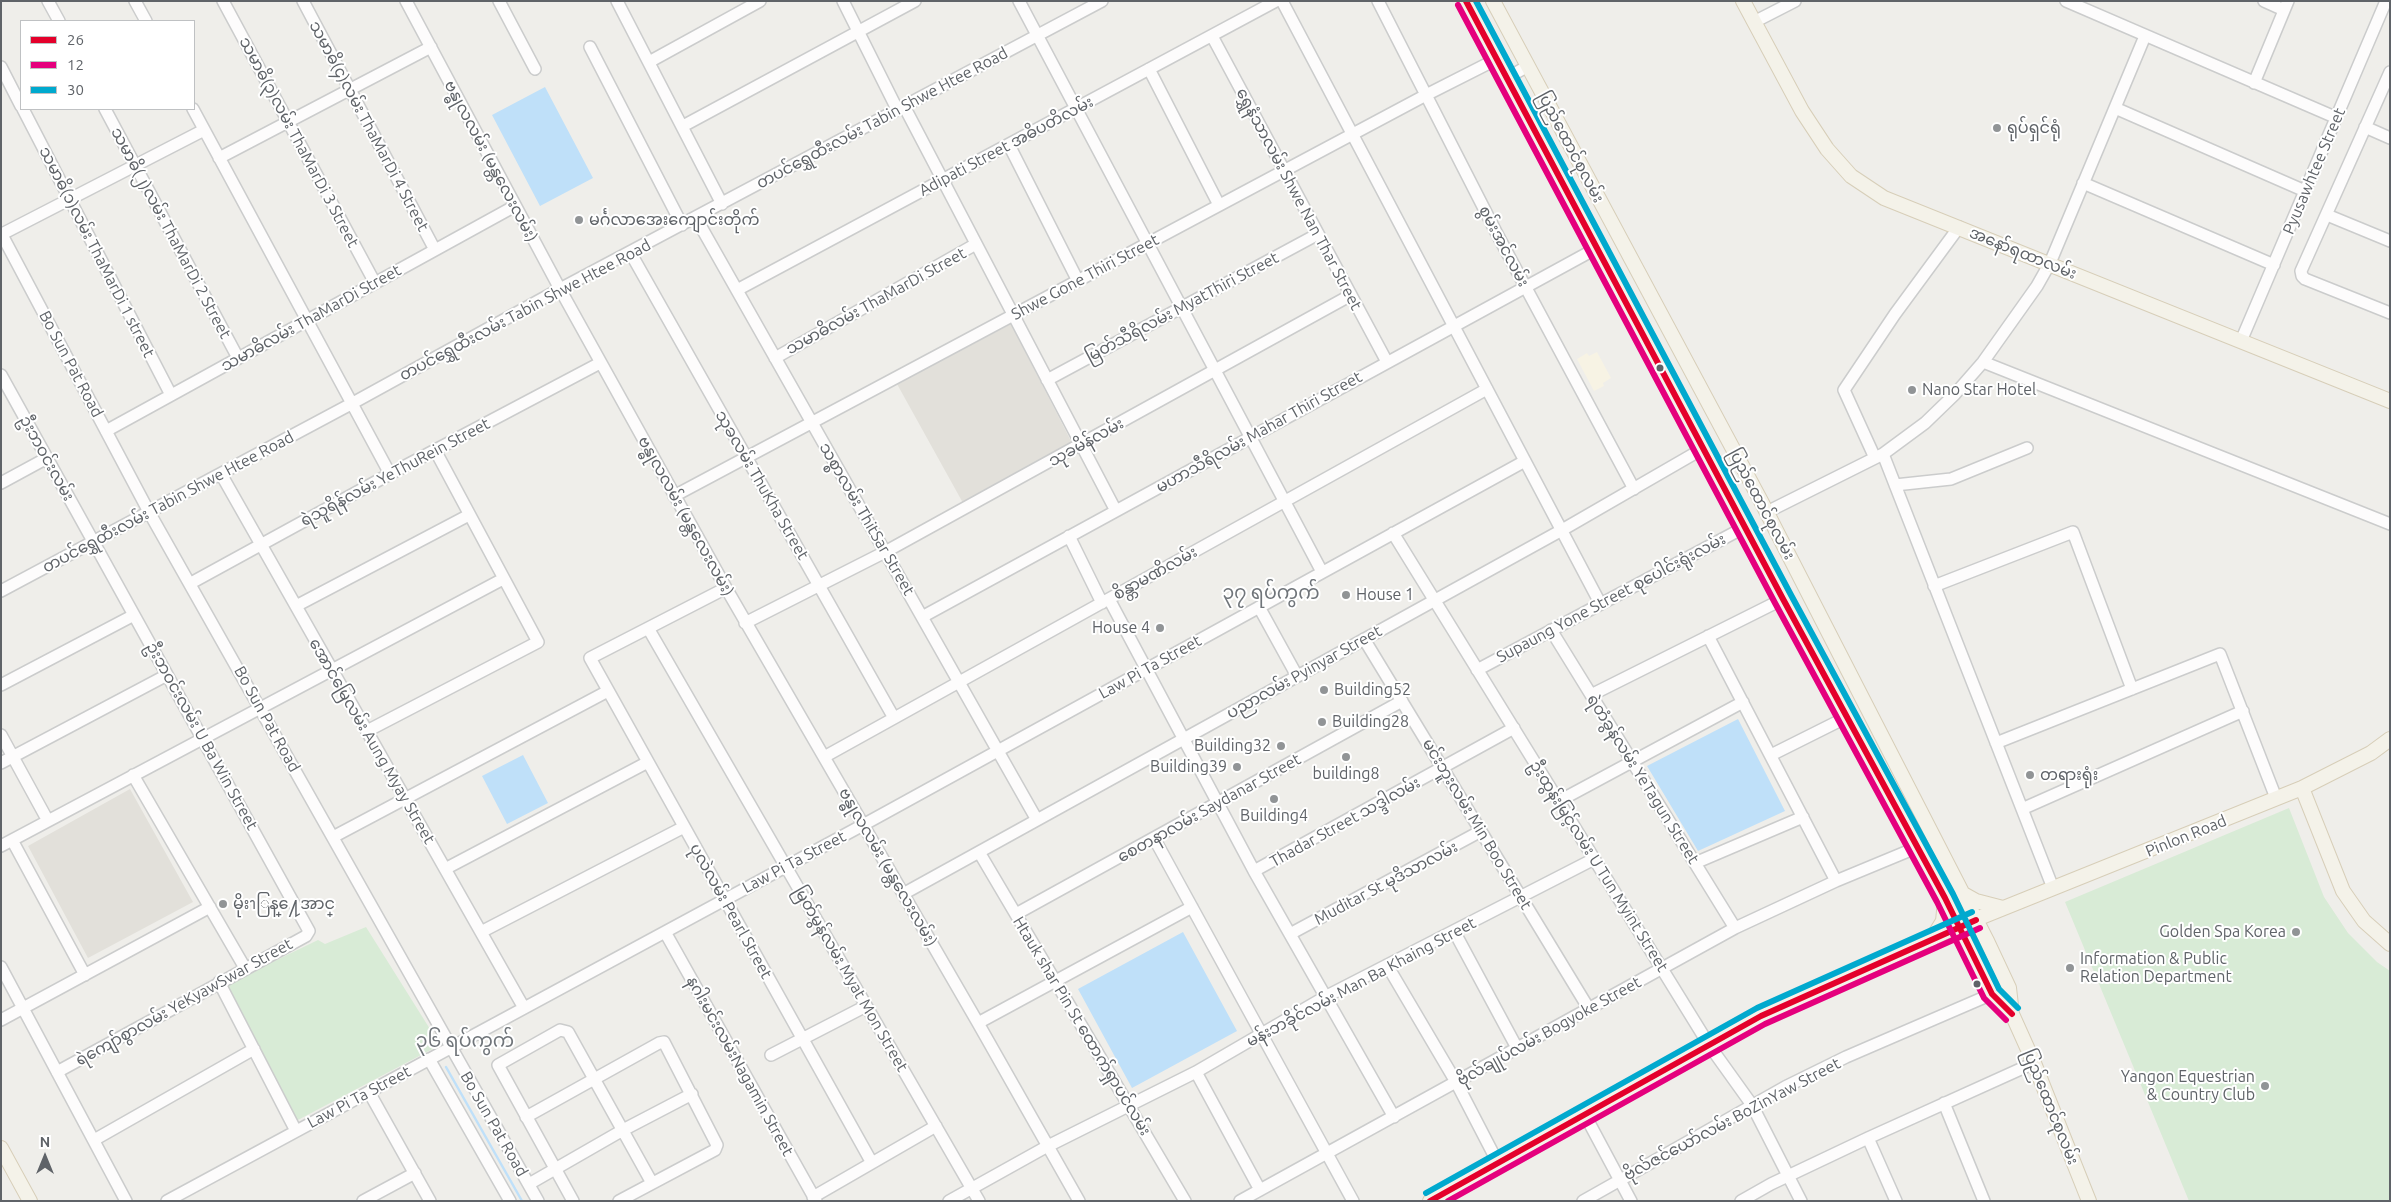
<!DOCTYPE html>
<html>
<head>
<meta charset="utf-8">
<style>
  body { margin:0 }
  #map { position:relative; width:2391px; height:1202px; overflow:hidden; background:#efeeea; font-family:Ubuntu,sans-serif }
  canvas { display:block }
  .frame { position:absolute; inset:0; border:2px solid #5f6368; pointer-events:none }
  .legend { position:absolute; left:20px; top:20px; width:175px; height:90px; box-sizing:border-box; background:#fff; border:1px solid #bfc1c3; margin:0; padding:6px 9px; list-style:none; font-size:15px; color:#5f6368 }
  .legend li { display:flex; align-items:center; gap:10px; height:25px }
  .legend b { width:25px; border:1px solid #bfc1c3 }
  .north { position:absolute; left:20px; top:1132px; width:50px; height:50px; -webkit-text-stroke:4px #fff; paint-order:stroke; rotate:0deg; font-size:14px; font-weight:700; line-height:20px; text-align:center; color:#5f6368 }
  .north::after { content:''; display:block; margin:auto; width:18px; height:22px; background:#5f6368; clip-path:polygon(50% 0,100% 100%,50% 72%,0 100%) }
</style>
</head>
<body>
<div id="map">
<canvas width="2391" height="1202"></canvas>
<div class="frame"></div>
<ul class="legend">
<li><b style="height:6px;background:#e4002b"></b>26</li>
<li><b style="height:6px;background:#e5007d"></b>12</li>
<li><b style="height:6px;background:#00a9ce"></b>30</li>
</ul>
<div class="north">N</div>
</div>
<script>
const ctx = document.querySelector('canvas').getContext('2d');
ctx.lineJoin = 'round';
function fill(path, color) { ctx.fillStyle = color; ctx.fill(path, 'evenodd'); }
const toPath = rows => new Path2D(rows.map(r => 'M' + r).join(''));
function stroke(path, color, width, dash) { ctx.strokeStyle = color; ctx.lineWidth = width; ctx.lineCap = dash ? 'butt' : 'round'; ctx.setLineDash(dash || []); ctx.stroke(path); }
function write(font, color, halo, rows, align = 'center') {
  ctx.font = font + ' Ubuntu,"Noto Sans Myanmar",sans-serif'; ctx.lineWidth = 4; ctx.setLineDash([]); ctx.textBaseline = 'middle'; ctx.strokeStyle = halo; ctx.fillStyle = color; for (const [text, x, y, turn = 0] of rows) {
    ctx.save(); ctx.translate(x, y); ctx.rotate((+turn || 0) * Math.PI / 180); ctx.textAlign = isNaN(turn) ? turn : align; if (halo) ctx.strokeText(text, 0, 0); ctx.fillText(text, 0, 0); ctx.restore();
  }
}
const commercial = toPath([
  [1597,352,1611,378,1603,383,1604,386,1594,391,1577,359,1587,353,1589,356]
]);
const education = toPath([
  [1011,324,1073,445,963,503,897,384],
  [130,789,193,902,88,958,28,846]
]);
const green = toPath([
  [2289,808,2324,897,2348,933,2377,962,2390,971,2390,1201,2189,1201,2065,902],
  [366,927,440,1045,296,1121,225,985,318,940,325,944]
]);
const water = toPath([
  [545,87,593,178,540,206,492,115],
  [1738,719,1785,811,1698,851,1647,766],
  [523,755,548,803,507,824,482,776],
  [1183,932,1237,1031,1132,1088,1078,989]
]);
const stream = toPath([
  [446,1067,522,1201]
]);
const minor = toPath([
  [48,1,59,21],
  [135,1,146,21],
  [223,1,375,283],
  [303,1,435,250],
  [406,1,560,289,726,588,978,1023,1079,1201],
  [499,1,535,69],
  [617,1,722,204],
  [843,1,897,109],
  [1019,1,1322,572],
  [1282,1,1600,603],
  [1378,1,1496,232,1634,489],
  [2066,1,2337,118],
  [2264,1,2284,10],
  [1754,22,1795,1],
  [1212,36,1387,362],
  [590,47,682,225],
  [649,62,760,1],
  [1,67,21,106],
  [1149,69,1219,205],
  [2390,72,2301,271,2302,276,2305,279,2390,313],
  [1507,78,1528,66],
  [2254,83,2288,1],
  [904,106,1116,511],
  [2115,108,2305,191],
  [23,109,171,395],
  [105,109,238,358],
  [193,109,390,474],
  [683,126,915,1],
  [2365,127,2390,138],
  [1009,145,1078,281],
  [219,158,431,47],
  [2083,183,2274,265],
  [2327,215,2390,241],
  [696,218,1037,820],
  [1,233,149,512,538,1201],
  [2,234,204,130],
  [630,252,894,718],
  [737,290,1276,1],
  [2241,341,2386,1],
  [775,358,976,244],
  [1983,362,2390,524],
  [1,375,309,931,306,936,57,1072],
  [1047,380,1318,234],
  [106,431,515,206],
  [1883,454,2053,888],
  [1875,458,1844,390,1895,314,1959,227],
  [221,474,524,1008],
  [1,483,47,458],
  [1895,485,1951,479,2027,448],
  [674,496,1426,95,1497,59],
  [1767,512,1883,454,1925,423,1955,394,1983,362,2037,286,2050,263,2145,36],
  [1393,533,1709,1045,1752,1105,1801,1201],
  [1069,536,1102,603],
  [191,583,390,474,600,363],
  [1934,586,2073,532,2132,689],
  [726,588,590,658,872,1163],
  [1,591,351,404,560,289,1102,1],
  [1109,599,1254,871,1394,1117],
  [296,606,469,515],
  [1259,607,1297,676],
  [922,617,1597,248],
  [745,623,885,552,1351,295],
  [648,628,979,1201],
  [1551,630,1735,928],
  [1708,636,1836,881],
  [1364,639,1589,1009],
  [1477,670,1745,527],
  [1,685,134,615],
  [1591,695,1783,599],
  [367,731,538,642,435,450],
  [1,735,48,821],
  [1996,743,2220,654,2276,798],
  [1771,755,1847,717],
  [824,757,1487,389],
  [1,763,167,675],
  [133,775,245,968],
  [1559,801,1743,702],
  [2022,809,2243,711],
  [333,837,608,691],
  [1154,838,1353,1201],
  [12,840,85,975],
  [1,846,503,579],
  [979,852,1185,1201],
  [1695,863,1803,817],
  [445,869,648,762],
  [1254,871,1514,728],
  [903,894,1562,530,1704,448],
  [1016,914,1402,701],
  [1454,931,1517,1048],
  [481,932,684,827],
  [665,932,816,1201],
  [1290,934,1481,831],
  [1387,965,1456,1082,1498,1163],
  [1,967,126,1201],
  [219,982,296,1131],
  [1,1020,210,907],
  [978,1023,1192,907],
  [771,1055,866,1006],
  [429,1059,510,1201],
  [1196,1072,1260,1190],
  [369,1092,430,1201],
  [1944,1103,1984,1201],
  [1585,1115,1631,1201],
  [526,1117,659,1043,664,1042,717,1145,715,1150,619,1201],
  [1868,1138,1896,1201],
  [94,1140,254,1049],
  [529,1184,623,1130,692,1094],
  [813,1197,936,1126],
  [167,1201,863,825,1525,461],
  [363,1201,415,1173],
  [573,1201,498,1065,560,1030,568,1032,652,1183],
  [949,1201,1046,1147,1196,1072,1325,997,1594,859],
  [1240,1201,1735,928,1836,881,1918,847],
  [1583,1201,1785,1087,1846,1057,1992,994],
  [1741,1201,1771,1184,1868,1138,2034,1063]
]);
const major = toPath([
  [1466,1,1783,599,1945,898,1992,994,2012,1014],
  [1493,1,1762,503,1987,941,2009,988,2012,1014,2034,1063,2089,1201],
  [1743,1,1802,111,1827,149,1851,176,1884,198,2390,401],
  [2302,788,2343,891,2364,921,2390,944],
  [1960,892,1976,901,2003,908],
  [1932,939,1943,921,1945,901],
  [1,1148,30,1201],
  [1430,1201,1761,1016,1959,926,2302,788,2371,753,2390,739]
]);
const bus1 = toPath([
  [1466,1,1783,599,1945,898,1992,994,2012,1014],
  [1430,1201,1761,1016,1976,920]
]);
const bus2 = toPath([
  [1458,5,1775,603,1937,902,1984,998,2006,1020],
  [1448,1201,1765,1024,1980,928]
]);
const bus3 = toPath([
  [1476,1,1791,595,1953,894,1999,989,2018,1008],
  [1426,1193,1757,1008,1972,912]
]);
const markers = [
  [1997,128,5,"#919496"],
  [579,220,5,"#919496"],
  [1660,368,4.5,"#5f6368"],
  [1912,390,5,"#919496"],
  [1346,595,5,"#919496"],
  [1160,628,5,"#919496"],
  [1324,690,5,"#919496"],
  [1322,722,5,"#919496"],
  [1281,746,5,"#919496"],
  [1346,757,5,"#919496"],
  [1237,767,5,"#919496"],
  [2030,775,5,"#919496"],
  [1274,799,5,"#919496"],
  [223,904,5,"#919496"],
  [2296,932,5,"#919496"],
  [2070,968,5,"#919496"],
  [1977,984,4.5,"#5f6368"],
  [2265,1086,5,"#919496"]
];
const streetNames = [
  ["တပင်ရွှေထီးလမ်း Tabin Shwe Htee Road",882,118,-28],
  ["သမာဓိ(၄)လမ်း ThaMarDi 4 Street",369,126,62],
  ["သမာဓိ(၃)လမ်း ThaMarDi 3 Street",299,142,62],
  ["Adipati Street အဓိပတိလမ်း",1006,146,-28],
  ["ပြည်ထောင်စုလမ်း",1571,147,62],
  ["ဗန္ဓုလလမ်း (မန္တလေးလမ်း)",491,161,62],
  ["Pyusawhtee Street",2314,171,-67],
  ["ရွှေနံသာလမ်း Shwe Nan Thar Street",1299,199,62],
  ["သမာဓိ(၂)လမ်း ThaMarDi 2 Street",171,233,62],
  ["စွမ်းအင်လမ်း",1504,246,62],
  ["သမာဓိ(၁)လမ်း ThaMarDi 1 street",97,252,63],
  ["အနော်ရထာလမ်း",2023,253,22],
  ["Shwe Gone Thiri Street",1085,277,-28],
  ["သမာဓိလမ်း ThaMarDi Street",876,301,-29],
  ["မြတ်သီရိလမ်း MyatThiri Street",1182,307,-28],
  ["တပင်ရွှေထီးလမ်း Tabin Shwe Htee Road",525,310,-28],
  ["သမာဓိလမ်း ThaMarDi Street",311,318,-29],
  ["Bo Sun Pat Road",71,364,62],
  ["မဟာသီရိလမ်း Mahar Thiri Street",1259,432,-29],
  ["သုခမိန်လမ်း",1086,442,-29],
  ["ဦးဘဝင်းလမ်း",47,458,61],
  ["ရဲသူရိန်လမ်း YeThuRein Street",395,472,-28],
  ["သုခလမ်း ThuKha Street",762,485,60],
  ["တပင်ရွှေထီးလမ်း Tabin Shwe Htee Road",168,502,-28],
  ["ပြည်ထောင်စုလမ်း",1762,504,62],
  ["ဗန္ဓုလလမ်း (မန္တလေးလမ်း)",686,516,61],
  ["သစ္စာလမ်း ThitSar Street",867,519,60],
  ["စိန္တာမဏိလမ်း",1155,573,-29],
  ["Supaung Yone Street စုပေါင်းရုံးလမ်း",1611,598,-28],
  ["Law Pi Ta Street",1150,667,-29],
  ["ပညာလမ်း Pyinyar Street",1304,672,-29],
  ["Bo Sun Pat Road",267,719,61],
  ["ဦးဘဝင်းလမ်း U Ba Win Street",202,736,61],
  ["အောင်မြေလမ်း Aung Myay Street",372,741,60],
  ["ရဲတံခွန်လမ်း YeTagun Street",1643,779,58],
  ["စေတနာလမ်း Saydanar Street",1209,808,-29],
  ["Thadar Street သဒ္ဒါလမ်း",1345,822,-29],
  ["မင်းဘူးလမ်း Min Boo Street",1477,824,59],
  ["Pinlon Road",2186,836,-22],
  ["Law Pi Ta Street",794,862,-28],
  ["ဦးထွန်းမြင့်လမ်း U Tun Myint Street",1599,866,58],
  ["ဗန္ဓုလလမ်း (မန္တလေးလမ်း)",888,867,60],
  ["Muditar St မုဒိသာလမ်း",1386,883,-28],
  ["ပုလဲလမ်း Pearl Street",731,911,61],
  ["မြတ်မွန်လမ်း Myat Mon Street",851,979,60],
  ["မန်းဘခိုင်လမ်း Man Ba Khaing Street",1361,982,-28],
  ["ရဲကျော်စွာလမ်း YeKyawSwar Street",184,1002,-29],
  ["Htauk shar Pin St ထောက်ရှာပင်လမ်း",1082,1026,59],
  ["ဗိုလ်ချုပ်လမ်း Bogyoke Street",1549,1031,-29],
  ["နဂါးမင်းလမ်းNagamin Street",740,1066,61],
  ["Law Pi Ta Street",359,1097,-28],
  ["ပြည်ထောင်စုလမ်း",2051,1107,68],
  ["ဗိုလ်ဇင်ယော်လမ်း BoZinYaw Street",1732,1119,-28],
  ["Bo Sun Pat Road",494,1124,60]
];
const poiNames = [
  ["ရုပ်ရှင်ရုံ",2007,128],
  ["မင်္ဂလာအေးကျောင်းတိုက်",589,220],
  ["Nano Star Hotel",1922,390],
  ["House 1",1356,595],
  ["House 4",1150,628,"right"],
  ["Building52",1334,690],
  ["Building28",1332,722],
  ["Building32",1271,746,"right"],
  ["Building39",1227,767,"right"],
  ["building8",1346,774,"center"],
  ["တရားရုံး",2040,775],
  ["Building4",1274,816,"center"],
  ["မိုးၫြန္႔ေအာင္",233,904],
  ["Golden Spa Korea",2286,932,"right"],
  ["Information & Public",2080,959],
  ["Relation Department",2080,977],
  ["Yangon Equestrian",2255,1077,"right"],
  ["& Country Club",2255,1095,"right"]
];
const quarterNames = [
  ["၃၇ ရပ်ကွက်",1271,593],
  ["၃၆ ရပ်ကွက်",465,1041]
];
fill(commercial, '#f7f3e4');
fill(education, '#e2e0da');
fill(green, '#d8ebd6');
fill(water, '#bfe0f9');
stroke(stream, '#bfe0f9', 2.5);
stroke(minor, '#cbcccc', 14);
stroke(major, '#d7ceb8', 16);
stroke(minor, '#fdfcfc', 11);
stroke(major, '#f4f2e9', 14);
stroke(bus1, '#e4002b', 6);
stroke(bus2, '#e5007d', 6);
stroke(bus3, '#00a9ce', 6);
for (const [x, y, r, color] of markers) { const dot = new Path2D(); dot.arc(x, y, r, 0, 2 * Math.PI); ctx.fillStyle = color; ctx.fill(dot); stroke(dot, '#fff', 2); }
write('16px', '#5f6368', '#fff', streetNames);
write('16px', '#5f6368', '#fff', poiNames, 'left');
write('19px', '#70757a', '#fff', quarterNames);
</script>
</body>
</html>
